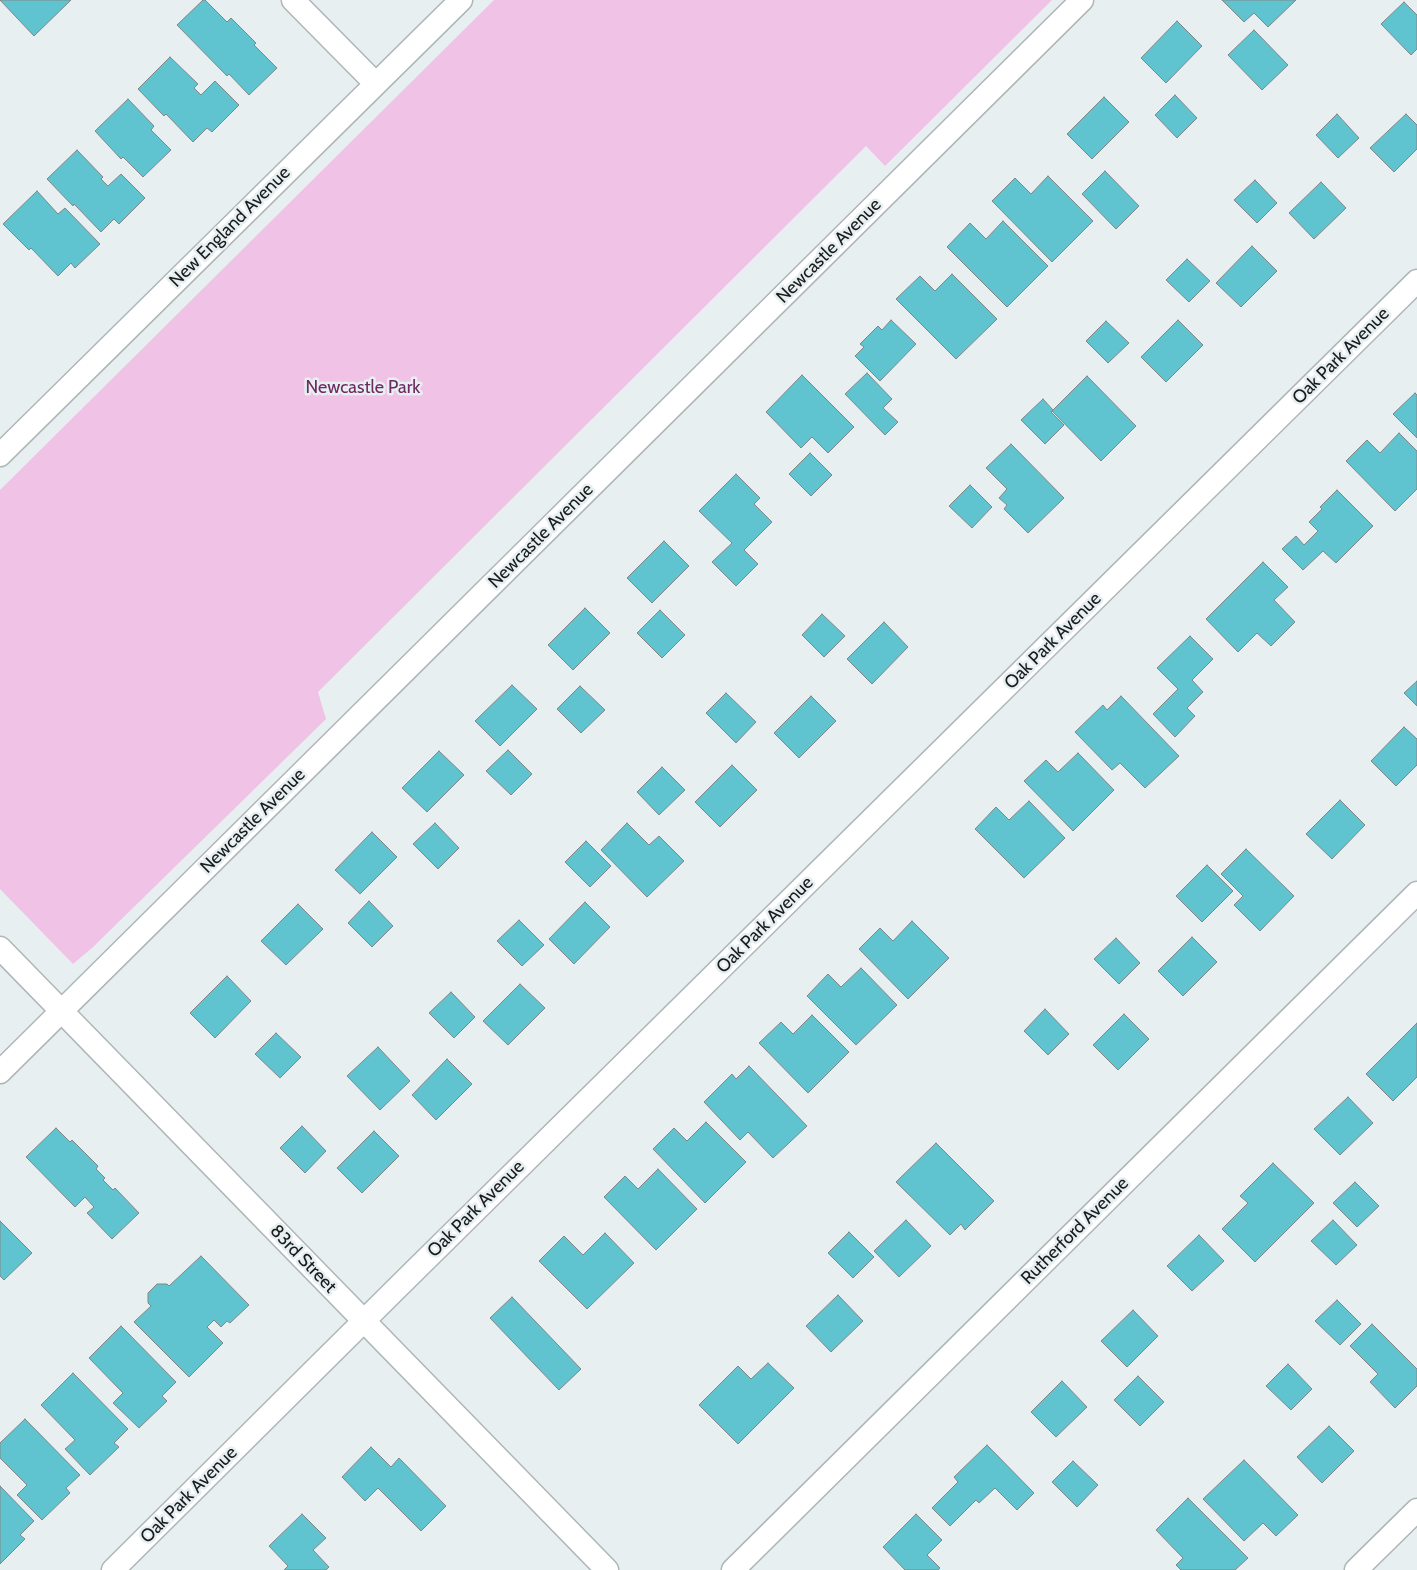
<!DOCTYPE html>
<html>
<head>
<meta charset="utf-8">
<style>
  body { margin:0 }
  canvas { display:block; background:#e7eff0 }
</style>
</head>
<body>
<canvas width="1417" height="1570"></canvas>
<script>
const ctx = document.querySelector('canvas').getContext('2d');
ctx.lineJoin = 'round';
function fill(path, color) { ctx.fillStyle = color; ctx.fill(path, 'evenodd'); }
const toPath = rows => new Path2D(rows.map(r => 'M' + r).join(''));
function stroke(path, color, width, dash) { ctx.strokeStyle = color; ctx.lineWidth = width; ctx.lineCap = dash ? 'butt' : 'round'; ctx.setLineDash(dash || []); ctx.stroke(path); }
function write(font, color, halo, rows, align = 'center') {
  ctx.font = font + ' Cabin,sans-serif'; ctx.lineWidth = 5; ctx.setLineDash([]); ctx.textBaseline = 'middle'; ctx.strokeStyle = halo; ctx.fillStyle = color; for (const [text, x, y, turn = 0] of rows) {
    ctx.save(); ctx.translate(x, y); ctx.rotate((+turn || 0) * Math.PI / 180); ctx.textAlign = isNaN(turn) ? turn : align; if (halo) ctx.strokeText(text, 0, 0); ctx.fillText(text, 0, 0); ctx.restore();
  }
}
const green = toPath([
  [494,0,1052,0,885,166,866,146,318,692,326,719,92,948,73,964,0,889,0,490]
]);
const building = toPath([
  [0,0,71,0,34,36,0,0],
  [203,0,205,0,227,22,231,18,256,43,254,45,277,68,249,95,229,74,227,76,177,25,203,0],
  [1222,0,1296,0,1268,27,1254,13,1244,22,1222,0],
  [1404,2,1417,15,1417,49,1411,55,1381,24,1404,2],
  [1177,21,1202,46,1166,83,1141,58,1177,21],
  [1254,30,1288,65,1262,90,1228,55,1254,30],
  [170,57,198,84,194,88,201,95,215,81,239,105,212,132,207,128,193,142,166,114,164,116,138,89,170,57],
  [1175,95,1197,118,1177,138,1155,115,1175,95],
  [1104,97,1129,122,1092,159,1067,134,1104,97],
  [128,99,154,126,151,130,171,150,143,177,123,157,121,159,95,131,128,99],
  [1337,114,1359,138,1338,158,1316,135,1337,114],
  [1406,114,1417,125,1417,149,1394,172,1370,148,1406,114],
  [77,150,103,177,101,179,108,186,121,174,145,198,119,224,114,219,101,232,74,204,73,206,47,179,77,150],
  [1105,171,1139,206,1116,229,1082,194,1105,171],
  [1048,176,1093,221,1052,262,992,201,1015,178,1031,194,1048,176],
  [1255,180,1277,203,1257,223,1234,200,1255,180],
  [1321,182,1346,208,1314,239,1289,213,1321,182],
  [37,191,58,214,65,208,100,244,75,268,71,263,58,276,31,248,29,250,3,224,37,191],
  [1003,221,1048,266,1007,307,947,247,970,223,986,239,1003,221],
  [1252,246,1277,271,1241,307,1216,283,1252,246],
  [1187,259,1210,281,1189,302,1166,280,1187,259],
  [952,274,997,319,956,359,896,299,920,276,935,291,952,274],
  [891,320,916,344,880,381,855,356,864,347,860,344,878,326,882,330,891,320],
  [1178,320,1203,345,1166,382,1141,357,1178,320],
  [1106,321,1129,343,1108,363,1086,341,1106,321],
  [867,373,892,399,883,408,898,422,885,435,845,394,867,373],
  [802,375,854,427,828,453,812,437,801,448,766,412,802,375],
  [1087,376,1136,426,1101,461,1052,411,1087,376],
  [1415,393,1417,395,1417,438,1393,414,1415,393],
  [1043,399,1053,410,1051,412,1064,425,1045,444,1021,420,1043,399],
  [1399,433,1417,451,1417,489,1395,511,1346,461,1367,440,1380,453,1399,433],
  [1011,444,1064,498,1028,533,1004,509,1007,505,999,498,1007,489,986,468,1011,444],
  [810,453,832,475,811,496,789,474,810,453],
  [736,474,760,498,754,504,772,522,744,550,758,564,736,586,712,562,732,543,699,511,736,474],
  [970,485,992,507,972,528,949,506,970,485],
  [1337,490,1373,526,1336,563,1323,551,1303,570,1282,549,1296,536,1304,545,1318,531,1309,522,1322,509,1320,507,1337,490],
  [664,541,689,566,652,603,627,578,664,541],
  [1263,562,1288,587,1274,600,1295,622,1271,646,1257,633,1238,652,1206,619,1263,562],
  [585,608,610,633,573,670,548,645,585,608],
  [660,610,685,635,662,658,637,633,660,610],
  [822,614,845,636,824,657,802,635,822,614],
  [884,622,908,647,872,684,847,659,884,622],
  [1190,636,1213,659,1192,680,1203,692,1187,708,1195,716,1175,737,1153,714,1178,689,1157,668,1190,636],
  [1417,681,1417,706,1404,693,1417,681],
  [512,685,537,709,500,746,475,721,512,685],
  [580,686,605,710,581,733,557,709,580,686],
  [726,693,756,722,736,743,706,713,726,693],
  [811,696,836,721,799,758,774,733,811,696],
  [1121,696,1179,756,1145,788,1120,763,1112,770,1075,732,1103,705,1107,710,1121,696],
  [1404,727,1417,739,1417,765,1396,786,1371,761,1404,727],
  [508,750,532,774,511,795,486,771,508,750],
  [439,751,464,775,427,812,402,788,439,751],
  [1078,753,1114,790,1073,831,1024,781,1046,760,1058,772,1078,753],
  [732,765,757,790,720,827,695,802,732,765],
  [662,767,685,790,659,815,637,792,662,767],
  [1340,800,1365,825,1332,859,1306,834,1340,800],
  [1029,801,1065,838,1024,878,975,829,996,807,1009,820,1029,801],
  [435,823,459,848,438,869,413,844,435,823],
  [627,823,649,845,659,836,684,861,647,897,601,850,627,823],
  [372,832,397,857,360,894,335,870,372,832],
  [586,841,611,866,590,887,565,862,586,841],
  [1246,849,1294,896,1260,931,1234,905,1243,896,1221,874,1246,849],
  [1207,865,1233,891,1202,922,1176,896,1207,865],
  [369,901,393,926,372,947,348,923,369,901],
  [585,902,610,927,574,964,549,939,585,902],
  [298,904,323,929,286,965,261,941,298,904],
  [519,920,544,945,522,966,497,941,519,920],
  [912,921,949,958,908,999,859,949,880,928,893,941,912,921],
  [1192,937,1217,962,1183,996,1158,971,1192,937],
  [1116,938,1140,963,1119,984,1094,959,1116,938],
  [861,968,897,1005,856,1045,807,996,828,974,841,987,861,968],
  [227,976,251,1001,215,1038,190,1013,227,976],
  [520,984,545,1008,508,1045,483,1021,520,984],
  [451,992,475,1017,454,1038,429,1013,451,992],
  [1045,1009,1069,1034,1048,1055,1024,1031,1045,1009],
  [1124,1014,1149,1039,1118,1070,1093,1045,1124,1014],
  [812,1015,849,1052,808,1093,759,1043,781,1022,793,1034,812,1015],
  [1417,1023,1417,1077,1393,1101,1366,1074,1417,1023],
  [276,1033,301,1057,280,1078,255,1054,276,1033],
  [378,1047,410,1081,380,1110,347,1076,378,1047],
  [447,1059,472,1084,436,1120,412,1095,447,1059],
  [749,1066,807,1126,773,1158,748,1132,740,1140,704,1102,732,1074,736,1079,749,1066],
  [1348,1097,1373,1123,1340,1155,1314,1129,1348,1097],
  [706,1122,746,1162,705,1203,653,1149,674,1128,687,1141,706,1122],
  [302,1126,326,1151,305,1173,280,1148,302,1126],
  [56,1128,70,1142,72,1140,98,1166,96,1169,105,1178,103,1180,113,1190,115,1188,139,1213,112,1239,87,1213,94,1207,85,1197,75,1207,26,1157,56,1128],
  [374,1131,399,1156,362,1193,337,1168,374,1131],
  [936,1143,994,1201,965,1230,961,1224,950,1235,896,1182,936,1143],
  [1273,1163,1314,1203,1255,1262,1222,1229,1248,1203,1240,1196,1273,1163],
  [658,1169,697,1209,656,1250,604,1197,625,1176,638,1189,658,1169],
  [1355,1182,1379,1206,1357,1227,1333,1203,1355,1182],
  [906,1220,931,1246,899,1277,874,1251,906,1220],
  [1333,1220,1357,1245,1336,1265,1311,1241,1333,1220],
  [0,1221,32,1253,4,1280,0,1276,0,1221],
  [849,1232,874,1257,853,1278,828,1253,849,1232],
  [605,1233,634,1263,587,1309,539,1261,564,1236,583,1255,605,1233],
  [1199,1235,1224,1261,1192,1291,1167,1266,1199,1235],
  [201,1256,249,1305,230,1323,227,1321,221,1327,214,1320,207,1327,223,1343,189,1377,134,1322,151,1306,148,1303,148,1293,157,1284,167,1284,169,1286,201,1256],
  [838,1295,863,1321,831,1352,806,1326,838,1295],
  [512,1297,581,1369,559,1390,490,1318,512,1297],
  [1337,1300,1361,1324,1340,1345,1315,1321,1337,1300],
  [1133,1310,1158,1336,1127,1367,1101,1341,1133,1310],
  [1372,1324,1417,1369,1417,1386,1395,1408,1370,1382,1378,1374,1350,1346,1372,1324],
  [121,1326,176,1382,162,1396,167,1401,139,1428,113,1403,123,1393,89,1358,121,1326],
  [768,1363,794,1388,738,1444,699,1405,738,1366,751,1379,768,1363],
  [1288,1364,1312,1389,1291,1410,1266,1386,1288,1364],
  [73,1373,128,1429,114,1443,119,1447,90,1475,65,1449,75,1440,41,1405,73,1373],
  [1138,1376,1164,1402,1140,1426,1114,1400,1138,1376],
  [1062,1381,1087,1407,1056,1437,1031,1412,1062,1381],
  [25,1419,80,1475,66,1488,70,1493,42,1520,17,1495,27,1485,0,1458,0,1443,25,1419],
  [1329,1426,1354,1451,1322,1483,1297,1457,1329,1426],
  [987,1445,1034,1493,1017,1510,995,1488,979,1503,976,1500,950,1526,932,1508,958,1482,954,1477,987,1445],
  [371,1447,391,1467,399,1458,446,1506,421,1531,378,1488,365,1501,342,1477,371,1447],
  [1244,1460,1298,1515,1276,1536,1263,1523,1244,1541,1203,1499,1244,1460],
  [1073,1461,1098,1485,1077,1507,1052,1482,1073,1461],
  [0,1486,34,1521,20,1535,25,1539,0,1564,0,1486],
  [1188,1498,1248,1558,1235,1570,1181,1570,1176,1565,1183,1558,1156,1530,1188,1498],
  [302,1514,326,1538,313,1550,329,1567,326,1570,284,1570,288,1566,269,1546,302,1514],
  [916,1514,942,1540,927,1555,940,1568,938,1570,905,1570,883,1547,916,1514]
]);
const street = toPath([
  [293,0,376,84],
  [0,455,461,0],
  [0,948,607,1570],
  [0,1072,1082,0],
  [113,1570,395,1290,1417,281],
  [733,1570,1417,893],
  [1356,1570,1417,1510]
]);
const streetNames = [
  ["New England Avenue",230,227,-45],
  ["Newcastle Avenue",829,251,-45],
  ["Oak Park Avenue",1341,356,-45],
  ["Newcastle Avenue",541,536,-45],
  ["Oak Park Avenue",1053,641,-45],
  ["Newcastle Avenue",253,821,-45],
  ["Oak Park Avenue",765,925,-45],
  ["Oak Park Avenue",476,1209,-45],
  ["Rutherford Avenue",1075,1231,-45],
  ["83rd Street",303,1259,46],
  ["Oak Park Avenue",189,1495,-45]
];
const parkNames = [
  ["Newcastle Park",363,388]
];
fill(green, '#f0c2e6');
fill(building, '#60c4d0');
stroke(building, '#7f8788', 1);
stroke(street, '#afb6b7', 25);
stroke(street, '#fff', 22);
write('18px', '#181b1b', '#e7eff0', streetNames);
write('18px', '#6f2965', '#e7eff0', parkNames);
</script>
</body>
</html>
